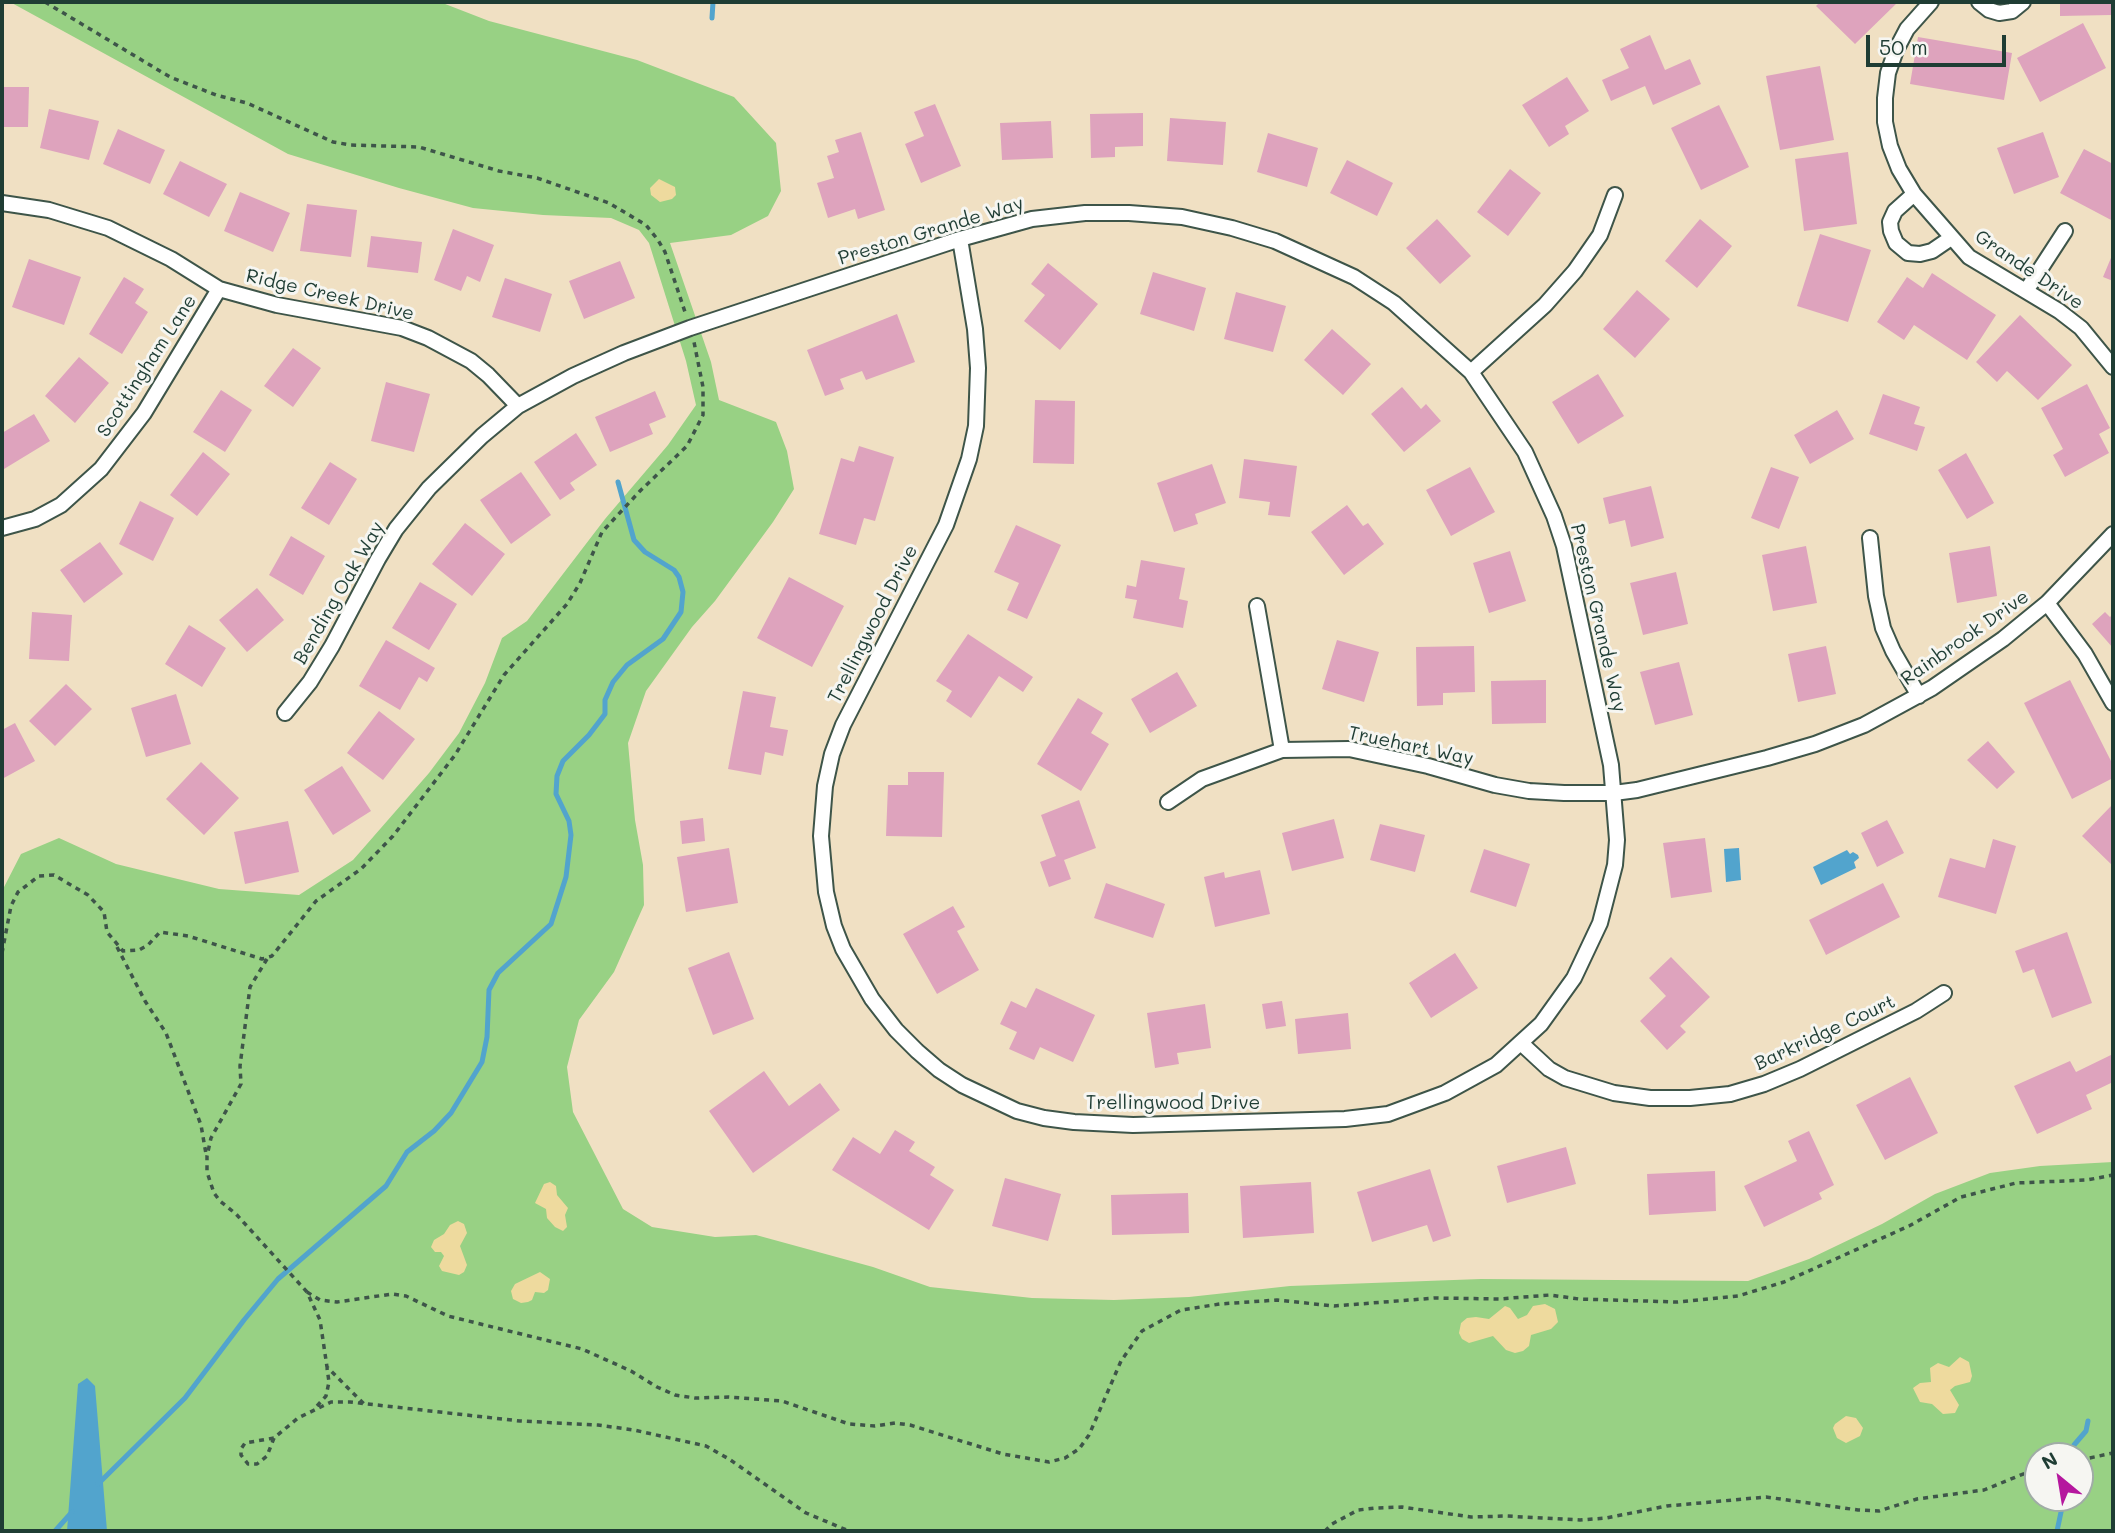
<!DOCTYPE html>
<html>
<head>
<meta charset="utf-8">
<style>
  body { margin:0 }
  #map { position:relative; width:2115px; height:1533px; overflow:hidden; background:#f0e0c3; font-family:Mali,sans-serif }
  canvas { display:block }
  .frame { position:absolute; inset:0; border:4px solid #1f3d34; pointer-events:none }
  .north { position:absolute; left:2024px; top:1442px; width:70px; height:70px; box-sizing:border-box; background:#f6f6f2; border:2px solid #a0aca6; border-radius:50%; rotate:330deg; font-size:19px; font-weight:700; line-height:28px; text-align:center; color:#1f3d34 }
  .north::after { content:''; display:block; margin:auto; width:24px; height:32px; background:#b5179e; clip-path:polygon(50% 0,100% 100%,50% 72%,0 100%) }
  .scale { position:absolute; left:1866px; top:35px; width:140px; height:32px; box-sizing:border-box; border:4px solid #1f3d34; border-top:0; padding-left:9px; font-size:21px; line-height:24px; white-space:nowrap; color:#1f3d34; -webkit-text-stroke:5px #f6f6f2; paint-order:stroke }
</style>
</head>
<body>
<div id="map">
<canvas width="2115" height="1533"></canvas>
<div class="frame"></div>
<div class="north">N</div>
<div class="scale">50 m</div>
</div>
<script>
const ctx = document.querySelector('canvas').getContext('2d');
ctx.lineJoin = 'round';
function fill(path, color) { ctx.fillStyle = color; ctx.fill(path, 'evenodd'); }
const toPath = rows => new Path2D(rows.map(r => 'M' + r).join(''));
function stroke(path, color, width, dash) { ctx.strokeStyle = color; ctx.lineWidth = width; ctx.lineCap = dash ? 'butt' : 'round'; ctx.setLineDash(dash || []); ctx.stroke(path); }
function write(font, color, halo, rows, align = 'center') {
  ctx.font = font + ' Mali,sans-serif'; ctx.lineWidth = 6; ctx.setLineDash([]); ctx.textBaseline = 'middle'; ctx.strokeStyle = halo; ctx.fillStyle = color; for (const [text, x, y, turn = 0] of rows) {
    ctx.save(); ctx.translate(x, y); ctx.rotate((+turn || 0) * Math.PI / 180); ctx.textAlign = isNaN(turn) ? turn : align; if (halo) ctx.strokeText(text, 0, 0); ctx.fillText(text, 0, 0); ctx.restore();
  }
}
const green = toPath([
  [10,2,440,2,489,21,637,60,734,97,776,143,781,191,768,216,731,235,670,243,711,362,719,400,776,422,787,451,794,489,773,522,715,601,692,627,646,691,628,743,635,820,643,865,644,905,614,972,579,1020,567,1067,573,1112,623,1209,652,1227,715,1237,756,1235,873,1267,930,1287,1032,1298,1114,1300,1189,1297,1290,1286,1481,1279,1748,1281,1809,1259,1882,1224,1935,1194,1990,1173,2040,1166,2113,1162,2113,1531,2,1531,2,891,21,854,59,838,116,864,219,889,299,895,353,860,429,773,459,733,485,683,502,638,527,621,605,519,668,445,696,405,686,361,649,243,639,230,611,218,543,215,473,208,399,188,288,154],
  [2038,1456,2080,1456,2080,1498,2038,1498]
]);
const sand = toPath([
  [659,179,675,187,676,195,672,199,660,202,651,195,650,188],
  [550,1182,556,1186,557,1195,568,1208,565,1215,567,1227,563,1231,555,1227,547,1218,546,1209,535,1203,544,1184],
  [458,1221,464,1224,467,1233,460,1246,467,1265,464,1272,459,1275,442,1271,439,1266,444,1256,441,1252,435,1252,431,1247,434,1240,444,1234,450,1225],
  [540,1272,550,1279,548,1290,544,1293,535,1292,532,1300,528,1302,521,1303,513,1299,511,1291,515,1284],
  [1545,1304,1555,1309,1558,1322,1551,1329,1531,1335,1529,1346,1523,1351,1515,1353,1506,1350,1493,1336,1469,1343,1462,1339,1459,1333,1461,1323,1467,1318,1476,1317,1489,1319,1505,1306,1510,1308,1518,1319,1527,1315,1533,1306],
  [1960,1357,1969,1362,1972,1376,1970,1382,1955,1386,1950,1390,1959,1405,1955,1413,1943,1414,1932,1404,1920,1402,1913,1388,1920,1383,1931,1382,1930,1368,1938,1363,1949,1367],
  [1846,1416,1856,1418,1863,1428,1860,1436,1846,1443,1837,1438,1833,1428,1835,1424]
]);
const water = toPath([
  [1739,848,1741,880,1726,882,1724,849],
  [1847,850,1850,854,1853,852,1858,855,1859,858,1854,862,1856,868,1821,885,1813,867],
  [87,1378,95,1386,107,1531,67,1531,78,1384]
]);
const stream = toPath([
  [712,18,713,2],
  [2072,1456,2074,1445,2086,1431,2088,1421],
  [98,1484,185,1398,244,1320,278,1279,386,1186,407,1152,434,1131,451,1113,482,1062,487,1037,489,990,498,973,551,924,566,877,571,835,569,821,556,794,557,776,563,761,589,735,605,714,605,700,613,682,627,665,663,639,681,612,683,592,679,577,674,570,645,552,634,540,618,482],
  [55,1531,72,1512],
  [2057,1531,2064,1498]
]);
const building = toPath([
  [1820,2,1898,2,1855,44,1816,6],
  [2060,2,2111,2,2111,15,2060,16],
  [2083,23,2106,68,2040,102,2017,58],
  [1650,35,1665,70,1690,59,1701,84,1653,105,1645,86,1611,101,1602,80,1629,68,1620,49],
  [1918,37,2012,53,2004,100,1910,84],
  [1820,66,1834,140,1780,150,1766,76],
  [1567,77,1589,111,1565,126,1569,134,1549,147,1522,105],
  [2,87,29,87,28,127,2,127],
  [935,104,961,166,921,183,905,144,924,136,914,112],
  [1719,105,1749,167,1701,190,1671,128],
  [49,109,99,121,89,160,40,148],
  [1143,113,1143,146,1115,147,1115,157,1091,158,1090,114],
  [1170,118,1226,122,1223,165,1167,161],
  [1051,121,1053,158,1002,160,1000,123],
  [118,129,165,150,150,184,103,164],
  [861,132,885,210,858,219,855,209,828,218,817,183,834,178,827,156,839,152,835,140],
  [2043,132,2059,177,2014,194,1997,148],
  [1268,133,1318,148,1307,187,1257,172],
  [2084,149,2113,164,2113,221,2060,193],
  [1848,152,1857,224,1804,231,1795,159],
  [1347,160,1393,183,1377,216,1330,193],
  [180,161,227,184,209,217,163,194],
  [1510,169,1541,193,1508,236,1477,212],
  [240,192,290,213,273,252,224,231],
  [307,204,357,210,351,257,300,251],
  [1437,219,1471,256,1440,284,1406,248],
  [1700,219,1732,246,1697,288,1665,261],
  [453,229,494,245,480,282,467,276,461,291,434,280],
  [1820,234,1871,250,1848,322,1797,306],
  [371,236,422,242,418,273,367,267],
  [2113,253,2113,281,2103,277],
  [29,259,81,277,64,325,12,307],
  [620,261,635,298,584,319,569,281],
  [1048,263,1098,304,1060,350,1024,321,1045,295,1031,284],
  [1153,272,1206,288,1194,331,1140,314],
  [1932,273,1996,315,1967,360,1914,325,1904,340,1877,322,1907,277,1923,288],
  [124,277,144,289,135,303,148,312,122,354,89,334],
  [505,278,552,294,540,332,492,317],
  [1637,290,1670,319,1635,358,1603,329],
  [1236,292,1286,306,1273,352,1224,339],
  [897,314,915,362,866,380,862,371,840,379,844,389,825,396,807,350],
  [2020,315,2072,365,2038,400,2007,371,1997,382,1976,362],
  [1332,329,1371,364,1343,395,1304,360],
  [293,348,321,368,293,407,264,386],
  [79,357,109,383,75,423,45,396],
  [1598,374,1624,416,1578,444,1552,402],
  [386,382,430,394,414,452,371,441],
  [2087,384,2110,428,2099,434,2109,453,2065,477,2053,455,2063,449,2041,408],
  [1402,387,1421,409,1426,404,1441,421,1404,452,1371,414],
  [221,390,252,410,225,452,193,432],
  [655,391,666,417,649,424,653,434,610,452,595,417],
  [1883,394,1920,407,1914,424,1925,427,1917,451,1869,434],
  [1035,400,1075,401,1074,464,1033,463],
  [1837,410,1854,439,1810,464,1794,435],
  [34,414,50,441,4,469,2,465,2,433],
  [576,433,597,465,570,483,575,490,560,500,534,462],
  [859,446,894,457,875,521,864,518,856,545,819,534,841,458,854,462],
  [203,452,230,474,197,516,170,495],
  [1966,453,1994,503,1967,519,1938,470],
  [1244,459,1297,466,1290,517,1268,515,1270,502,1239,498],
  [330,462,357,479,329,525,301,508],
  [1212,464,1226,503,1195,514,1198,524,1174,532,1157,483],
  [1470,467,1495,512,1451,536,1426,490],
  [1771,467,1799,477,1779,529,1751,518],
  [521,472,551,515,511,544,480,500],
  [1651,486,1664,538,1631,547,1625,520,1609,524,1603,498],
  [140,501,174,518,153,561,119,544],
  [1347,505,1363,526,1368,523,1384,544,1344,575,1311,532],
  [465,523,505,554,472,596,432,564],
  [1016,525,1061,545,1027,619,1007,610,1019,583,994,572],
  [291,536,325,556,303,595,269,575],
  [100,542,123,574,84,603,60,570],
  [1806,546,1817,603,1773,611,1762,555],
  [1990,546,1997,596,1957,603,1949,553],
  [1510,551,1526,601,1489,613,1473,563],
  [1141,560,1185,568,1179,599,1188,601,1183,628,1133,618,1137,600,1125,598,1127,585,1136,587],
  [1676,572,1688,624,1643,635,1630,583],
  [789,577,844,606,812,667,757,638],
  [420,582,457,604,429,650,392,628],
  [257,588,284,620,247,652,219,620],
  [32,612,72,615,69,661,29,659],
  [2105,612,2110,617,2113,614,2113,648,2092,624],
  [189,625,226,648,202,687,165,664],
  [968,634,1033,677,1023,692,999,676,971,718,946,701,952,691,936,681],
  [386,640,435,668,427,682,419,677,400,710,359,686],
  [1337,640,1379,652,1364,702,1322,689],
  [1474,646,1475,692,1443,693,1443,705,1417,706,1416,647],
  [1826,646,1836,694,1798,702,1788,654],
  [1679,662,1693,715,1655,725,1640,672],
  [1177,672,1197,706,1150,733,1131,699],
  [1546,680,1546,723,1492,724,1491,681],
  [2070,680,2113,765,2113,778,2072,799,2024,703],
  [66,684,92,709,55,746,29,721],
  [743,691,776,697,770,727,788,730,783,756,765,752,761,775,728,769],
  [176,694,191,744,146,757,131,708],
  [1078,698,1103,713,1091,733,1109,744,1081,791,1037,764],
  [379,711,415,739,383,780,347,753],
  [15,723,35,761,2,779,2,730],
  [1988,741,2015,772,1997,789,1967,760],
  [201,762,239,798,204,835,166,799],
  [342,766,371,811,333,835,304,790],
  [908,772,944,772,942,837,886,836,888,785,908,785],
  [1079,800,1096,848,1064,860,1071,879,1049,887,1040,862,1056,856,1041,815],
  [2113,804,2113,866,2082,836],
  [703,818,705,841,682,844,680,821],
  [1334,819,1344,858,1292,871,1282,833],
  [1887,820,1904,853,1877,867,1861,833],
  [288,821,299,872,245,884,234,832],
  [1380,824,1425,835,1415,872,1370,860],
  [1705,838,1712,892,1671,898,1663,843],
  [1993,839,2016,846,1996,914,1938,897,1950,858,1985,868],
  [729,848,738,903,686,912,677,857],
  [1484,849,1530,864,1516,907,1470,892],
  [1260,870,1270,914,1215,927,1204,877,1224,872,1225,878],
  [1106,883,1165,904,1153,938,1094,918],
  [1883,883,1900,917,1826,955,1809,920],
  [953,906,965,927,957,931,979,970,937,994,903,934],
  [2067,932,2092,1003,2052,1018,2034,969,2023,973,2015,951],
  [729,952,754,1019,713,1035,688,968],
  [1455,953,1478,988,1431,1018,1409,983],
  [1671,957,1710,997,1680,1026,1686,1032,1667,1050,1640,1021,1666,996,1649,978],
  [1036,988,1095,1015,1073,1062,1040,1047,1034,1060,1009,1049,1017,1032,1000,1024,1011,1001,1026,1008],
  [1282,1001,1286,1026,1266,1029,1262,1004],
  [1205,1004,1211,1048,1177,1053,1179,1064,1155,1068,1147,1013],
  [1348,1013,1351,1049,1298,1054,1295,1019],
  [2113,1054,2113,1082,2086,1095,2092,1109,2037,1134,2014,1086,2070,1061,2076,1072],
  [764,1071,789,1106,820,1083,840,1110,753,1173,709,1111],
  [1910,1077,1938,1133,1885,1160,1856,1105],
  [895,1130,915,1142,909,1151,935,1167,930,1175,954,1190,929,1230,832,1170,853,1137,880,1154],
  [1809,1131,1834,1185,1819,1193,1822,1199,1764,1227,1744,1186,1797,1161,1788,1141],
  [1566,1147,1576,1184,1507,1203,1497,1166],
  [1430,1169,1451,1236,1433,1242,1427,1225,1372,1242,1357,1192],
  [1715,1171,1716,1211,1649,1215,1647,1174],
  [1005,1178,1061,1194,1048,1241,992,1226],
  [1311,1182,1314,1233,1243,1238,1240,1186],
  [1188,1193,1189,1233,1112,1235,1111,1195]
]);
const path = toPath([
  [45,2,170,77,216,95,247,103,333,142,351,145,419,147,499,171,537,178,609,203,646,225,658,240,665,252,686,315],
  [117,947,145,1001,166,1033,201,1125,206,1154],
  [2,953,11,906,18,892,39,876,54,875,88,895,104,912,107,932,123,951,139,950,148,945,160,932,188,936,262,959,272,956,316,901,361,869,393,836,455,755,504,675,567,604,580,583,602,532,640,491,687,446,703,415,703,387,694,342],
  [267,959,250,987,240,1066,241,1084,211,1138,207,1156,207,1172,214,1193,220,1201,236,1214,307,1292,320,1320,327,1367,364,1404],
  [307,1292,320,1300,337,1302,392,1294,406,1296,448,1316,582,1349,631,1371,657,1387,675,1395,695,1398,729,1397,782,1401,849,1424,875,1426,895,1423,910,1425,1003,1454,1049,1462,1065,1458,1079,1449,1089,1435,1121,1361,1142,1331,1181,1310,1220,1304,1277,1300,1334,1306,1435,1298,1499,1299,1550,1295,1579,1299,1677,1302,1738,1296,1784,1282,1909,1226,1961,1197,2016,1183,2087,1180,2113,1175],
  [317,1406,326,1396,329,1382,327,1368],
  [274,1438,267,1456,257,1464,248,1464,241,1455,241,1449,245,1443,274,1438,298,1418,331,1402,350,1402,520,1421,598,1425,634,1430,706,1446,729,1459,806,1513,849,1531],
  [2080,1460,2113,1453],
  [1325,1531,1332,1524,1358,1510,1376,1508,1402,1507,1471,1517,1506,1516,1580,1520,1606,1518,1667,1506,1766,1497,1858,1510,1879,1511,1917,1499,1984,1490,2038,1468]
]);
const minor = toPath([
  [1931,2,1907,29,1896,50,1888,73,1885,98,1885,122,1890,146,1899,169,1914,194,1969,257,2059,311,2081,328,2113,367],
  [1979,2,1989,10,1999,13,2012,11,2023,2],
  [1914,194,1895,211,1890,222,1891,231,1896,243,1908,253,1920,254,1932,251,1951,238],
  [2,203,49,210,108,228,171,259,219,289,277,305,402,328,428,338,471,361,488,375,518,406],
  [2026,291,2065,231],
  [1471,372,1545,305,1575,271,1600,235,1615,195],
  [2,528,35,519,61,505,101,469,144,413,219,289],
  [1870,538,1876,596,1883,628,1893,651,1919,696],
  [2047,603,2085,654,2113,703],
  [1257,606,1282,750],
  [285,713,310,682,332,646,378,559,396,529,429,488,482,436,518,406,573,376,624,353,690,328,960,239,1032,219,1085,213,1129,213,1182,217,1232,228,1275,241,1354,277,1394,303,1471,372,1525,452,1554,516,1564,546,1611,765,1617,840,1615,865,1600,923,1574,978,1541,1024,1496,1065,1445,1093,1388,1114,1345,1119,1276,1121,1133,1125,1074,1122,1044,1118,1017,1111,962,1085,939,1070,917,1051,896,1030,872,999,843,949,834,926,826,892,821,836,825,786,832,754,843,725,946,525,969,459,976,426,978,368,975,329,960,239],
  [1168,802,1202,779,1282,750,1349,749,1428,766,1495,785,1529,791,1564,793,1614,793,1637,790,1767,758,1815,744,1864,725,1932,688,2003,639,2047,603,2113,534],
  [1522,1044,1549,1069,1565,1078,1614,1093,1650,1098,1690,1098,1730,1094,1764,1084,1800,1069,1916,1011,1944,993]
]);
const streetNames = [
  ["Preston Grande Way",931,231,-17],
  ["Grande Drive",2029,270,34],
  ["Ridge Creek Drive",330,295,13],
  ["Scottingham Lane",147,366,-57],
  ["Bending Oak Way",339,593,-60],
  ["Preston Grande Way",1598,618,77],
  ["Trellingwood Drive",873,624,-63],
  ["Rainbrook Drive",1965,638,-35],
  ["Truehart Way",1411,746,12],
  ["Barkridge Court",1825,1033,-25],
  ["Trellingwood Drive",1173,1103]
];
fill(green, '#98d184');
fill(sand, '#eeda9e');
fill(water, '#52a4cd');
stroke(stream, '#52a4cd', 5);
fill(building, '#dea3bd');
stroke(minor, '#3e5549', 18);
stroke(path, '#3e5549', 3.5, [5, 5]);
stroke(minor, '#fff', 14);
write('19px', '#1f3d34', '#f6f6f2', streetNames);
</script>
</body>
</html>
